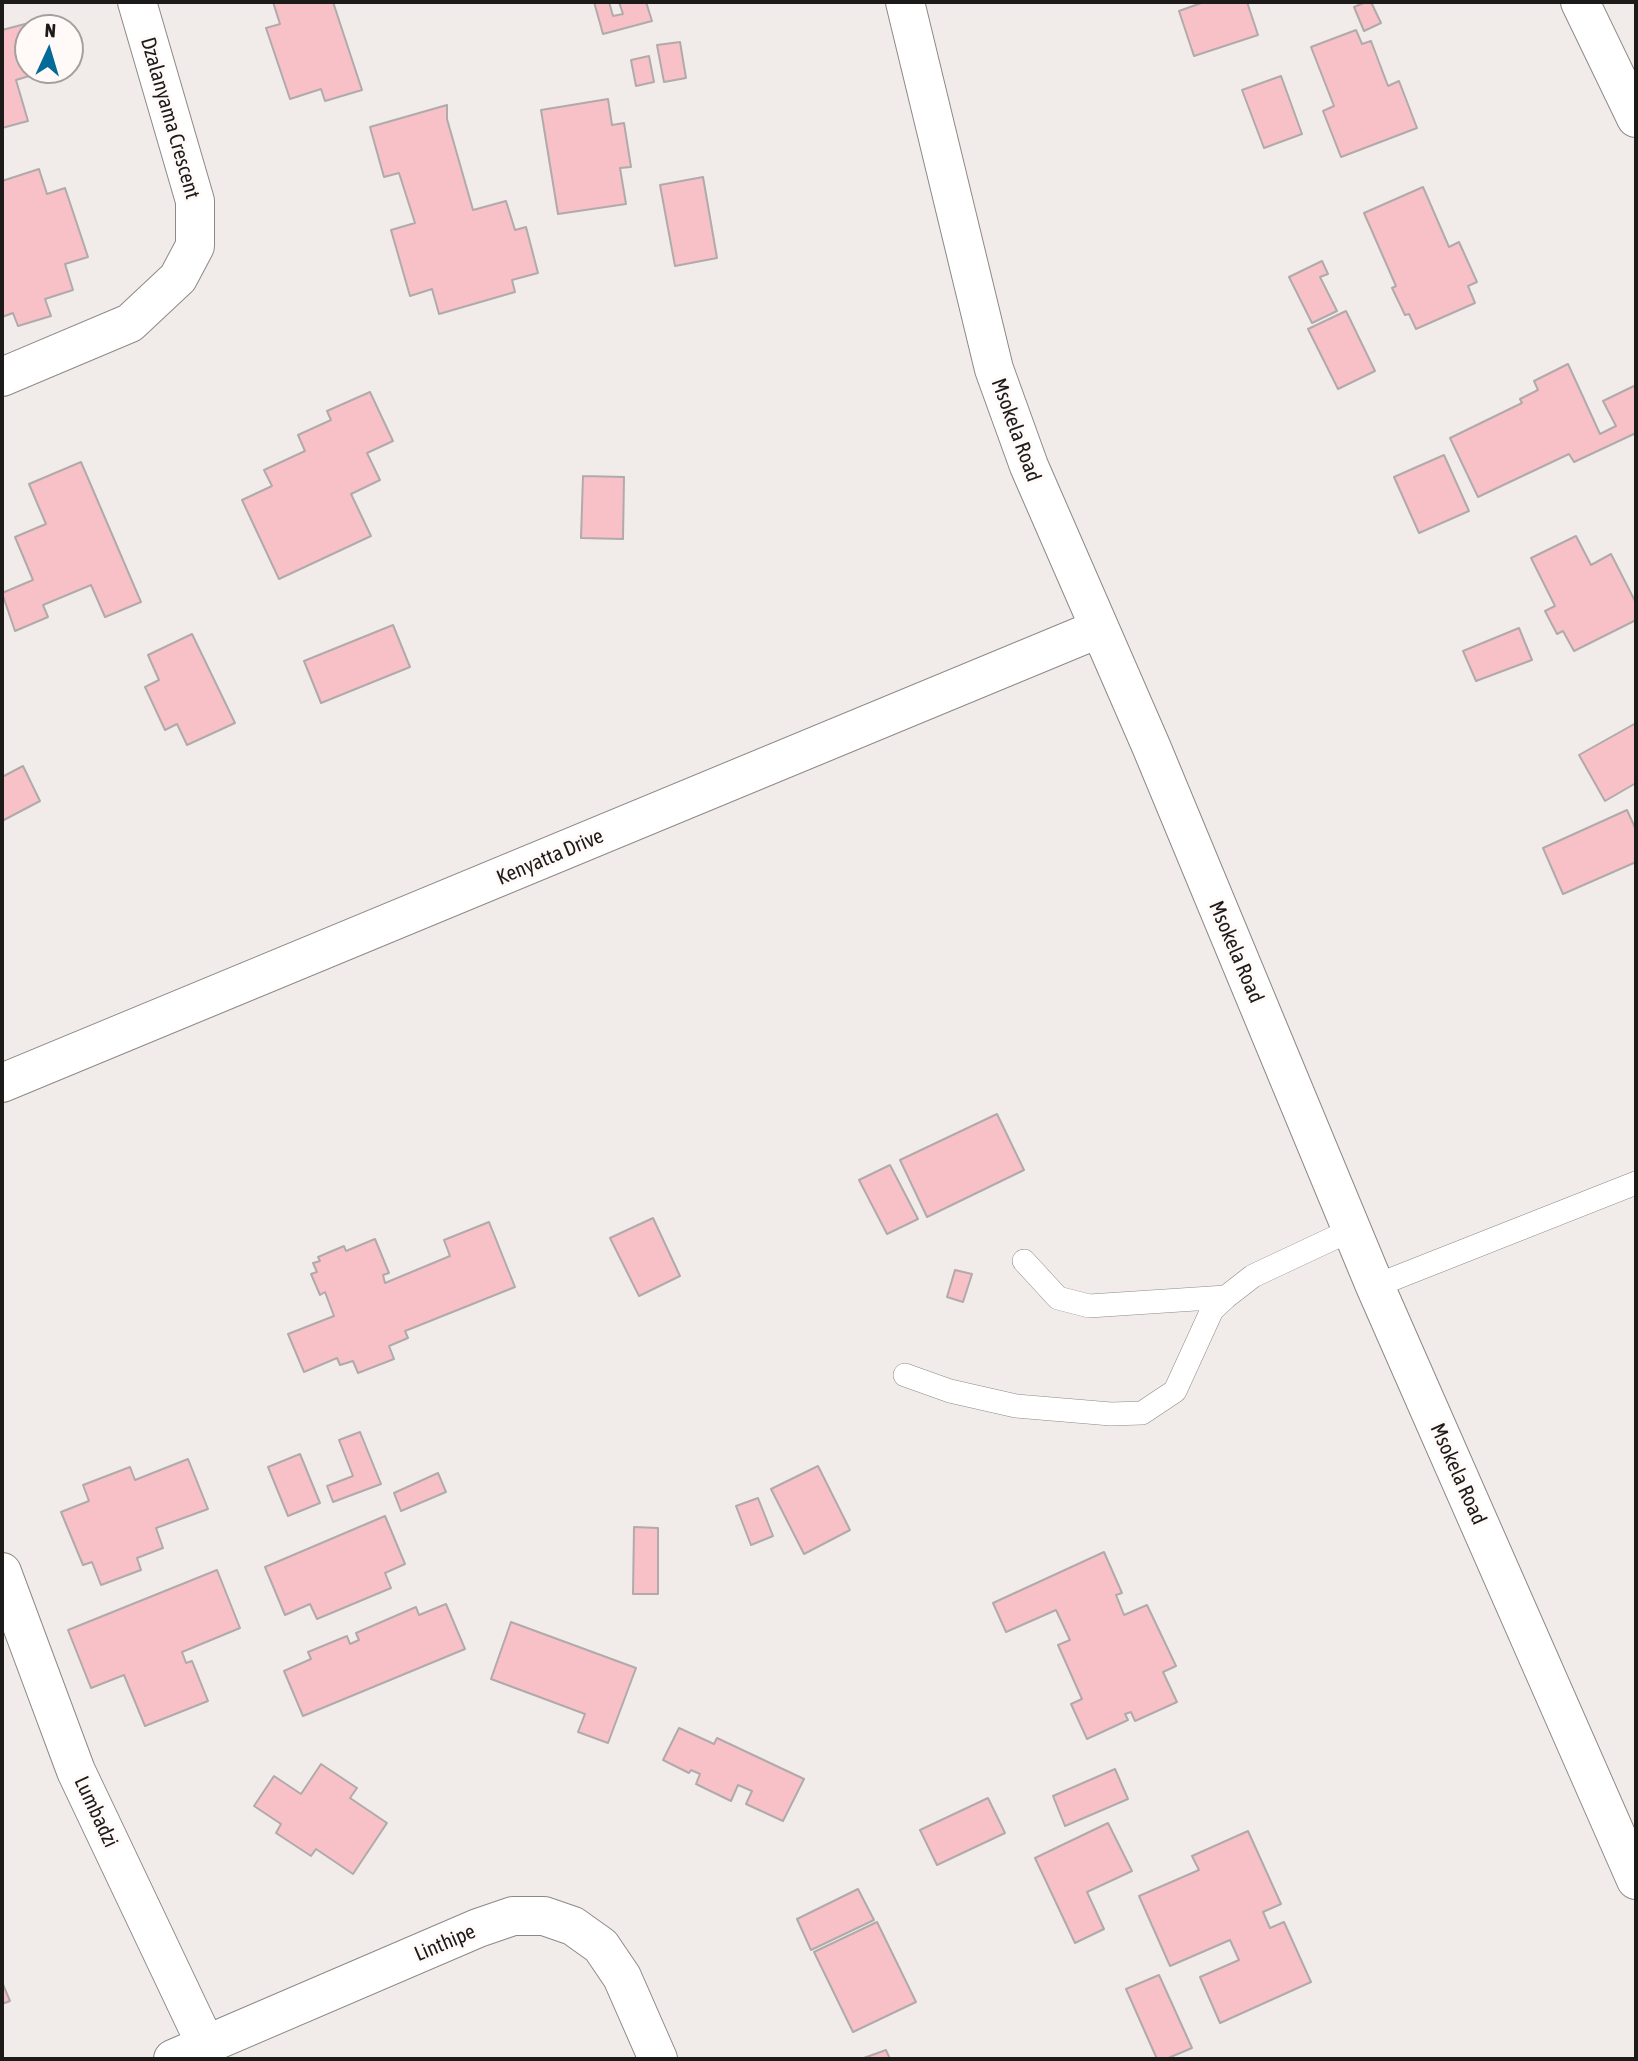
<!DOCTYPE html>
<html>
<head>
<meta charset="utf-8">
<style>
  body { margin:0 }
  #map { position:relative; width:1638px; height:2061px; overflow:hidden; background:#f1ece9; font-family:"Asap Condensed",sans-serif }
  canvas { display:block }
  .frame { position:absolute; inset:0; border:4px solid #1d1b1a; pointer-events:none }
  .north { position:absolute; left:14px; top:14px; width:70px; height:70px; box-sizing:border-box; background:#fff9f7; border:2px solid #a5a09f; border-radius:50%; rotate:4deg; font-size:19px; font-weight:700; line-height:28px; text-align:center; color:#1d1b1a }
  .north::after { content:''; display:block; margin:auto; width:24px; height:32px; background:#046b99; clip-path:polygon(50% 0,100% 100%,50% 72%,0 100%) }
</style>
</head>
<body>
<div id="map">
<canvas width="1638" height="2061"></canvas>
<div class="frame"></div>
<div class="north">N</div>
</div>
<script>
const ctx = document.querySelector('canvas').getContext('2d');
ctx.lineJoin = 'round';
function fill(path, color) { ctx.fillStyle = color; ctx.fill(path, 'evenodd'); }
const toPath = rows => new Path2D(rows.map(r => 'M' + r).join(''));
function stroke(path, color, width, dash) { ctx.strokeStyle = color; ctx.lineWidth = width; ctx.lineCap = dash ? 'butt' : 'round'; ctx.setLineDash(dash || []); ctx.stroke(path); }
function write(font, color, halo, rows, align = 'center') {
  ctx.font = font + ' "Asap Condensed",sans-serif'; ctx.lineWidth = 6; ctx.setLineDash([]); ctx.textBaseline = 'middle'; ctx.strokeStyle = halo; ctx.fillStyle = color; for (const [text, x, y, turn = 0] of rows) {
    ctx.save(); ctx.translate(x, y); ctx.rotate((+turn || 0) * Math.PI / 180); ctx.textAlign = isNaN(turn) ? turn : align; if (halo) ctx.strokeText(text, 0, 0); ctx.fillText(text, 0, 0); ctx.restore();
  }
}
const building = toPath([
  [273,2,333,2,362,90,325,101,321,89,290,99,266,28,280,24,273,2],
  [594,2,609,2,613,16,623,14,619,2,646,2,652,21,603,34,594,2],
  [1204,2,1247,2,1258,35,1194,56,1179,11,1204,2],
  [1366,2,1371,2,1381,23,1364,31,1354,7,1366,2],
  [25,24,28,70,38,70,39,73,16,80,28,121,2,128,2,30,25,24],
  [1356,30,1362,44,1371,41,1388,86,1399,81,1417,128,1341,157,1323,111,1334,106,1311,47,1356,30],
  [680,42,686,78,664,82,657,45,680,42],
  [649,56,654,82,636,86,631,60,649,56],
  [1281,76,1302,134,1264,148,1242,90,1281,76],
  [608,99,612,125,624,123,631,167,620,168,626,204,558,214,541,110,608,99],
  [447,105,447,119,473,210,506,201,515,230,526,227,538,273,512,280,515,292,439,314,432,289,410,296,391,230,415,223,399,173,384,177,370,127,447,105],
  [39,169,47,194,65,188,88,257,65,264,73,290,45,299,51,316,18,326,13,313,2,317,2,181,39,169],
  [703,177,717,258,675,266,660,185,703,177],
  [1423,187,1449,247,1459,242,1477,282,1468,286,1475,303,1416,329,1409,314,1405,315,1392,288,1396,286,1364,213,1423,187],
  [1322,261,1328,274,1320,277,1337,311,1312,323,1289,277,1322,261],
  [1346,311,1375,371,1338,389,1308,329,1346,311],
  [1568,364,1600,434,1616,426,1603,401,1636,385,1636,433,1574,462,1569,454,1478,497,1450,438,1522,403,1520,399,1538,390,1534,381,1568,364],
  [370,392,393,441,367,453,380,480,351,494,371,536,279,579,242,500,272,486,264,470,305,451,298,435,331,420,327,411,370,392],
  [1444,455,1469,511,1419,533,1394,477,1444,455],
  [81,462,141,602,105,617,91,585,43,605,48,617,15,631,2,593,33,580,15,537,46,524,29,484,81,462],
  [583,476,624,477,623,539,581,538,583,476],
  [1576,536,1591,565,1611,554,1636,603,1636,620,1574,651,1563,631,1557,634,1545,611,1555,606,1531,558,1576,536],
  [393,625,410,667,321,703,304,661,393,625],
  [1519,628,1532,660,1476,681,1463,651,1519,628],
  [192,634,235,723,187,745,177,724,165,730,145,687,159,680,148,655,192,634],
  [1636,723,1636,783,1605,801,1579,755,1636,723],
  [23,766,40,801,2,821,2,777,23,766],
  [1627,810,1636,830,1636,862,1563,894,1543,848,1627,810],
  [997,1114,1024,1170,927,1217,900,1160,997,1114],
  [890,1165,918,1219,887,1234,859,1180,890,1165],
  [653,1218,680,1276,639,1296,610,1238,653,1218],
  [489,1222,515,1287,405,1331,408,1338,389,1346,394,1359,358,1373,353,1361,340,1365,337,1358,304,1372,288,1334,334,1316,325,1292,320,1295,311,1274,317,1272,313,1263,320,1261,318,1257,344,1246,346,1251,375,1239,389,1273,383,1275,385,1283,450,1256,444,1240,489,1222],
  [955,1270,972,1274,963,1302,947,1297,955,1270],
  [360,1432,381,1484,333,1502,327,1486,353,1476,339,1440,360,1432],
  [300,1454,320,1503,288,1516,268,1467,300,1454],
  [188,1459,208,1509,156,1528,163,1548,137,1558,141,1570,101,1585,92,1562,83,1565,61,1512,89,1501,83,1485,130,1467,135,1480,188,1459],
  [818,1466,850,1530,804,1554,771,1489,818,1466],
  [438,1473,446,1492,401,1511,394,1493,438,1473],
  [758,1498,773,1536,751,1545,736,1506,758,1498],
  [385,1516,405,1564,385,1573,391,1588,317,1619,310,1604,285,1615,265,1567,385,1516],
  [634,1527,658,1528,658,1594,633,1594,634,1527],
  [1104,1552,1122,1593,1116,1595,1124,1615,1147,1605,1176,1666,1163,1672,1177,1702,1135,1721,1131,1712,1125,1714,1128,1720,1087,1739,1071,1704,1082,1699,1058,1645,1070,1640,1056,1610,1006,1632,993,1603,1104,1552],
  [217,1570,240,1628,182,1652,186,1663,192,1661,208,1701,145,1726,124,1675,91,1688,68,1630,217,1570],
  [446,1604,465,1649,303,1716,284,1671,311,1659,308,1652,347,1636,350,1644,359,1640,356,1633,416,1607,419,1615,446,1604],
  [511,1622,636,1668,608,1743,578,1732,585,1714,491,1679,511,1622],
  [679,1728,714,1744,717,1738,804,1779,783,1821,746,1804,752,1791,738,1785,731,1801,696,1784,700,1774,691,1770,689,1773,663,1760,679,1728],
  [321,1764,357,1788,350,1798,387,1823,353,1874,316,1849,311,1856,276,1833,281,1824,254,1806,274,1776,301,1794,321,1764],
  [1115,1769,1128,1799,1065,1826,1053,1796,1115,1769],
  [988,1798,1005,1833,937,1865,920,1830,988,1798],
  [1108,1823,1132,1871,1087,1892,1104,1929,1075,1943,1035,1858,1108,1823],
  [1248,1831,1281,1904,1263,1912,1270,1928,1284,1922,1311,1982,1220,2023,1200,1977,1239,1960,1230,1940,1170,1966,1139,1896,1199,1870,1192,1856,1248,1831],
  [858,1889,874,1920,811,1950,797,1919,858,1889],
  [877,1922,916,2002,853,2032,814,1952,877,1922],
  [1159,1975,1192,2048,1166,2059,1157,2059,1126,1989,1159,1975],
  [2,1982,10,2001,2,2004,2,1982],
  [886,2050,890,2059,861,2059,886,2050]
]);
const lane = toPath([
  [1024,1261,1058,1298,1089,1306,1226,1297],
  [1375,1286,1636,1183],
  [905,1375,950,1391,1016,1406,1111,1414,1142,1413,1175,1391,1212,1310,1226,1297,1253,1276,1351,1230]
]);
const street = toPath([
  [905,2,994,369,1029,466,1151,746,1375,1286,1636,1880],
  [1580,2,1636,118],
  [2,377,130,323,178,278,195,246,195,201,137,2],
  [2,1083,1098,629],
  [2,1572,76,1771,206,2045],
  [173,2059,478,1928,513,1916,544,1916,573,1926,601,1946,622,1977,658,2059]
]);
const streetNames = [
  ["Dzalanyama Crescent",170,118,74],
  ["Msokela Road",1016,430,70],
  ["Kenyatta Drive",550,857,-23],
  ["Msokela Road",1236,952,67],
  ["Msokela Road",1458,1474,66],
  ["Lumbadzi",96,1812,65],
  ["Linthipe",445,1943,-23]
];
fill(building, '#f8c1c8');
stroke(building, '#b0aaab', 2);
stroke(lane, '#8e8987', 24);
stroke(street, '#8e8987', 40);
stroke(lane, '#fff', 23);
stroke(street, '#fff', 38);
write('21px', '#1d1b1a', '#fff9f7', streetNames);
</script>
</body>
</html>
